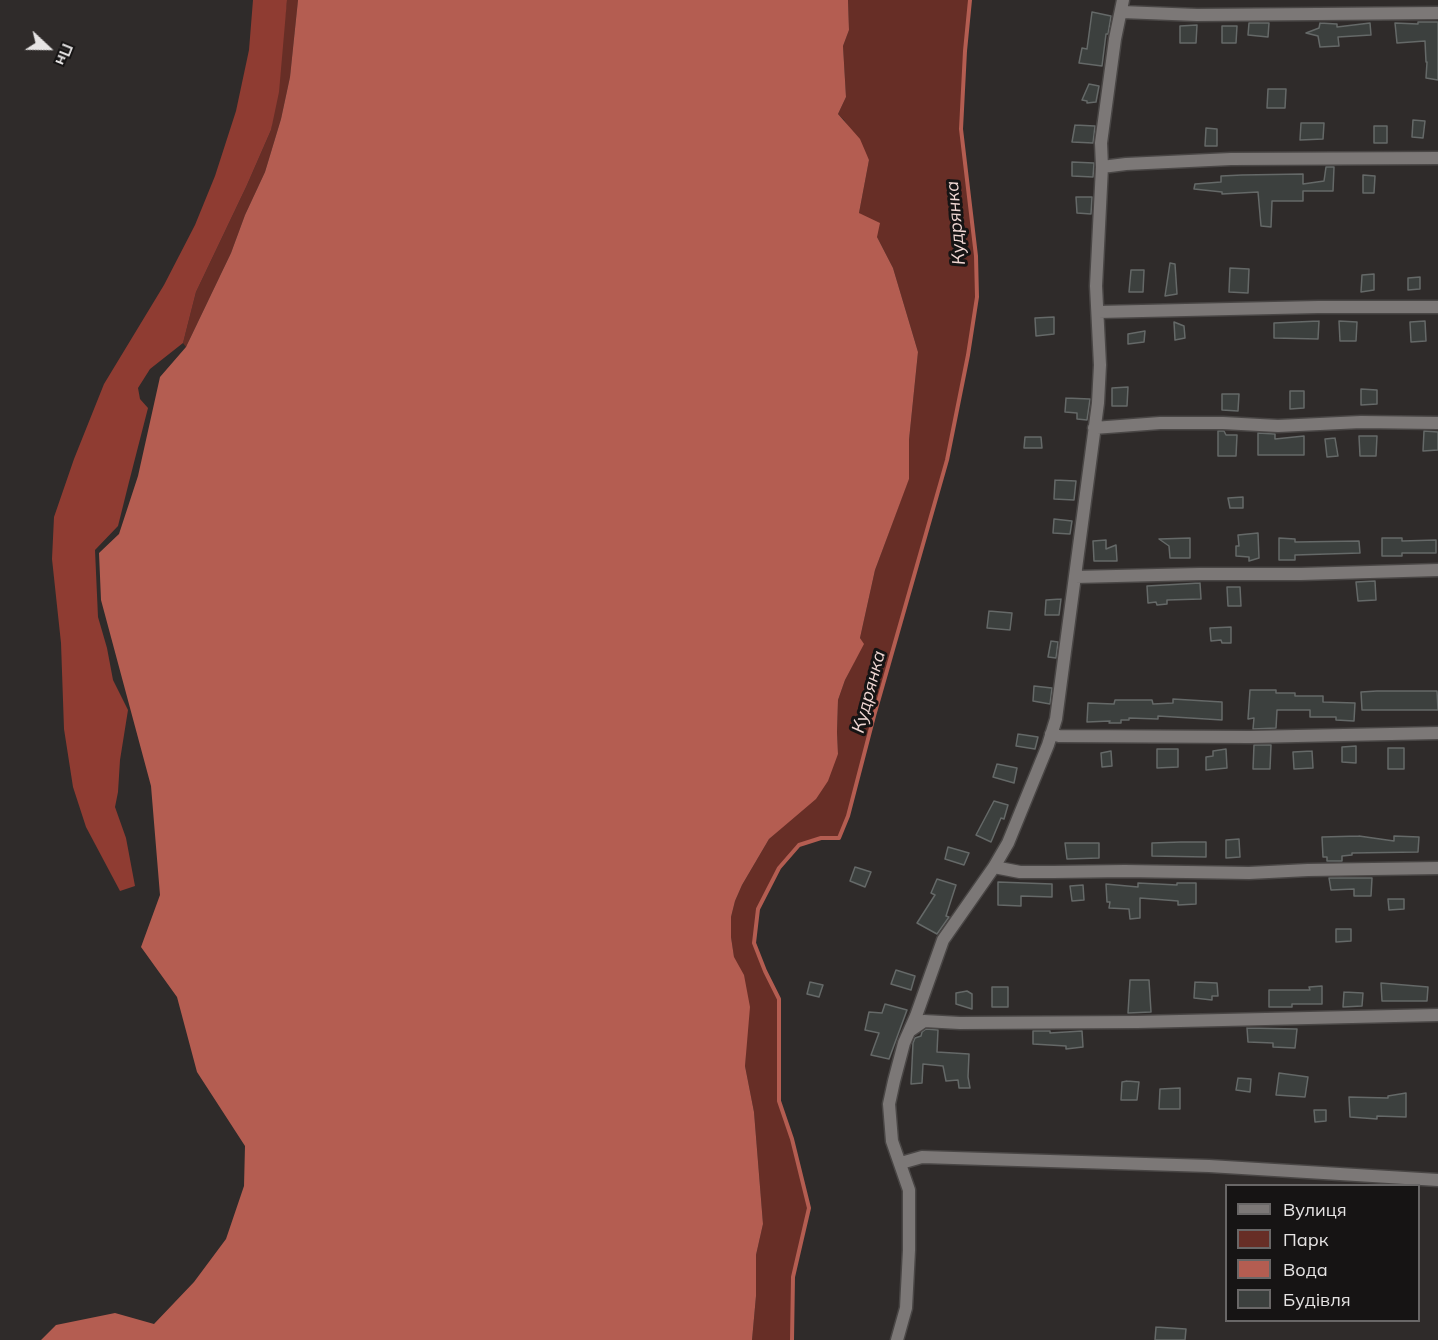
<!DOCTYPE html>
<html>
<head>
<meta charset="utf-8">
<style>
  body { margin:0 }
  #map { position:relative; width:1438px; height:1340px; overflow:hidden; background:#2f2b2a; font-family:Mulish,sans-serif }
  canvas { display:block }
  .legend { position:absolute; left:1225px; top:1184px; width:195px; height:138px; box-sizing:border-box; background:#161414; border:2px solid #696767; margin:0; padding:8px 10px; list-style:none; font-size:18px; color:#e6e4e4 }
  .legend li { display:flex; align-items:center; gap:12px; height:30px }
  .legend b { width:30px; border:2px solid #696767 }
  .north { position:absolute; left:18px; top:18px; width:60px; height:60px; -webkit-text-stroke:4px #161414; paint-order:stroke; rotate:112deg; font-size:16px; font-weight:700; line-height:24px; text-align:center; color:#e6e4e4 }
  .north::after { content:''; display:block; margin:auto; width:21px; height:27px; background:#e6e4e4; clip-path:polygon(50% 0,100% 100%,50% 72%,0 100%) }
</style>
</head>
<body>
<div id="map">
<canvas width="1438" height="1340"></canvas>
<ul class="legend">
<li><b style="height:8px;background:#7c7877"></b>Вулиця</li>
<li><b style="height:16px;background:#672e26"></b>Парк</li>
<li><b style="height:16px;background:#b45d51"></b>Вода</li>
<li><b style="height:16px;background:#3c403e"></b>Будівля</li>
</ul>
<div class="north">Пн</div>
</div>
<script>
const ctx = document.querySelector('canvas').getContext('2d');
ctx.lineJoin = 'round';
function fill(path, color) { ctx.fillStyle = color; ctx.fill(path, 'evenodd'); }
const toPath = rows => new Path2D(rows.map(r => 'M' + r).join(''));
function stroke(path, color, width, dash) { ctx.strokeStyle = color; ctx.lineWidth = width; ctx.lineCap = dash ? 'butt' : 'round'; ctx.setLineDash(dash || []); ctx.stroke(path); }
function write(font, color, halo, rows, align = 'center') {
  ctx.font = font + ' Mulish,sans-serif'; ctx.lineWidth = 6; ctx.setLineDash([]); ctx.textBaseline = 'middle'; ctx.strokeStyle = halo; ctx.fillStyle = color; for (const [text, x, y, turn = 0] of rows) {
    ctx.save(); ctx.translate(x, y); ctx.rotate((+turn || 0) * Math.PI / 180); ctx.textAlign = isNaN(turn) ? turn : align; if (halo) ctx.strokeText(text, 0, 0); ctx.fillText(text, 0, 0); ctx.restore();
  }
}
const green = toPath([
  [287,0,298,0,290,77,281,119,265,172,245,215,231,253,186,347,183,343,196,292,247,185,271,130],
  [848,0,970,0,965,51,961,129,976,256,977,297,968,355,947,460,874,716,848,816,839,838,821,838,799,845,779,868,758,909,754,943,765,971,779,999,779,1101,792,1139,809,1208,793,1277,792,1340,752,1340,756,1296,756,1255,763,1224,754,1112,745,1066,746,1040,731,937,731,917,735,901,742,885,769,839,791,819,838,754,837,732,838,700,845,680,863,644,860,638,875,570,909,478,909,440,918,352,893,268,877,237,859,213,869,160,844,120,838,114,846,97,843,46,849,30]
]);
const forest = toPath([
  [253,0,287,0,279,92,271,130,247,185,196,292,183,343,150,369,138,388,140,399,148,408,129,482,118,526,95,550,98,617,107,648,113,680,128,710,120,760,118,792,115,807,126,838,135,886,120,891,86,827,73,787,64,729,61,643,52,559,54,517,74,459,104,384,164,285,195,225,215,176,236,111,249,50]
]);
const water = toPath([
  [298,0,848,0,849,30,843,46,846,97,838,114,860,139,869,160,859,213,880,223,877,237,893,268,918,352,909,440,909,479,875,570,860,638,864,644,845,680,838,700,837,732,838,754,828,781,816,799,769,839,742,885,735,901,731,917,731,937,734,957,744,975,750,1007,745,1066,754,1112,763,1224,756,1255,756,1296,752,1340,41,1340,56,1325,115,1313,154,1324,194,1282,226,1239,244,1186,245,1146,197,1072,177,997,141,947,160,895,151,786,101,600,99,553,119,534,138,476,160,377,186,347,231,253,245,215,265,172,281,119,290,77]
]);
const stream = toPath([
  [792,1340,793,1277,809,1208,792,1139,779,1101,779,999,765,971,754,943,758,909,779,868,799,845,821,838,839,838,848,816,874,716,947,460,968,355,977,297,976,256,961,129,965,51,970,0]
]);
const building = toPath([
  [1092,12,1111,16,1108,34,1106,34,1102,66,1079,63,1082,48,1087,49,1092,12],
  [1418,22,1438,22,1438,80,1426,78,1427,62,1426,62,1425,41,1397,43,1395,23,1418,24,1418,22],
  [1249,23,1269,23,1268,37,1248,35,1249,23],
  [1320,23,1337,24,1337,27,1370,23,1371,35,1338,37,1339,46,1320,47,1318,36,1306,33,1319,28,1320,23],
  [1197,25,1196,43,1180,43,1180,26,1197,25],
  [1222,26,1237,26,1236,43,1222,43,1222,26],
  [1089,84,1099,86,1096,102,1087,103,1087,101,1082,100,1089,84],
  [1268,89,1286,89,1285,108,1267,108,1268,89],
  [1413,120,1425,121,1423,138,1412,137,1413,120],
  [1301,123,1324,123,1323,139,1300,140,1301,123],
  [1075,125,1095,126,1093,143,1072,142,1075,125],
  [1374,126,1387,126,1387,143,1374,143,1374,126],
  [1206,128,1217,129,1217,146,1205,146,1206,128],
  [1072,162,1094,163,1093,177,1072,176,1072,162],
  [1326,167,1334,167,1333,191,1303,191,1303,201,1272,201,1271,227,1261,226,1258,192,1222,194,1222,192,1194,189,1195,184,1221,182,1221,176,1242,175,1303,174,1303,184,1324,181,1326,167],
  [1363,175,1375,176,1374,193,1363,193,1363,175],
  [1076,197,1092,197,1091,214,1077,213,1076,197],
  [1170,263,1175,264,1177,294,1165,296,1170,263],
  [1230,268,1249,269,1248,293,1229,292,1230,268],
  [1131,270,1144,270,1143,292,1129,292,1131,270],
  [1374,274,1374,290,1361,292,1362,275,1374,274],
  [1420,277,1420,289,1408,290,1408,278,1420,277],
  [1054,317,1054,334,1036,336,1035,318,1054,317],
  [1319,321,1318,339,1274,338,1274,323,1319,321],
  [1339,321,1357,322,1356,341,1340,341,1339,321],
  [1425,321,1426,341,1411,342,1410,322,1425,321],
  [1174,322,1184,326,1185,338,1175,340,1174,322],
  [1145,331,1144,342,1128,344,1128,334,1145,331],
  [1128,387,1127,406,1112,406,1112,388,1128,387],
  [1361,389,1377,390,1377,404,1361,405,1361,389],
  [1290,391,1304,391,1304,408,1290,409,1290,391],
  [1222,394,1239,394,1238,411,1222,410,1222,394],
  [1066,398,1090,399,1087,420,1077,419,1077,413,1065,412,1066,398],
  [1218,431,1224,431,1226,435,1237,435,1236,456,1218,456,1218,431],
  [1424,431,1438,432,1438,450,1423,451,1424,431],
  [1258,433,1275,434,1275,439,1304,436,1304,455,1258,455,1258,433],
  [1359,436,1377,436,1376,456,1360,456,1359,436],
  [1025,437,1041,437,1042,448,1024,448,1025,437],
  [1335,438,1338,456,1327,457,1325,439,1335,438],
  [1055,480,1076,481,1074,500,1054,499,1055,480],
  [1243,497,1243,508,1230,508,1228,498,1243,497],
  [1054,519,1072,521,1070,534,1053,533,1054,519],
  [1258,533,1259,558,1249,561,1249,557,1236,556,1236,546,1239,546,1238,535,1258,533],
  [1190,538,1190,558,1170,558,1169,546,1159,539,1190,538],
  [1279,538,1295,539,1295,542,1359,541,1360,553,1295,555,1295,560,1279,560,1279,538],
  [1382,538,1402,538,1402,541,1436,540,1436,553,1402,553,1402,556,1382,556,1382,538],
  [1106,540,1106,549,1116,545,1117,561,1094,561,1093,541,1106,540],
  [1375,581,1376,600,1358,601,1356,582,1375,581],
  [1200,583,1201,599,1167,600,1167,604,1157,605,1156,602,1148,603,1147,586,1200,583],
  [1227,587,1240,587,1241,606,1228,606,1227,587],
  [1061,599,1059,615,1045,615,1046,600,1061,599],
  [989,611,1012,613,1010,630,987,628,989,611],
  [1231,627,1231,643,1222,643,1221,640,1211,641,1210,628,1231,627],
  [1051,641,1058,642,1056,658,1048,657,1051,641],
  [1034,686,1052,688,1050,704,1033,701,1034,686],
  [1250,690,1276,690,1276,693,1295,693,1295,696,1323,696,1323,702,1355,703,1354,721,1336,720,1336,717,1310,717,1310,710,1277,710,1276,728,1253,729,1254,718,1248,719,1250,690],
  [1377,691,1437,691,1438,710,1362,710,1361,692,1377,691],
  [1173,699,1222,702,1222,720,1158,716,1158,719,1129,718,1129,720,1121,720,1121,723,1109,723,1110,721,1087,722,1088,703,1114,704,1115,700,1152,700,1153,704,1173,703,1173,699],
  [1018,734,1038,737,1035,749,1016,746,1018,734],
  [1254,745,1271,745,1270,769,1253,769,1254,745],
  [1356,746,1356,763,1342,762,1342,747,1356,746],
  [1388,748,1404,748,1404,769,1388,769,1388,748],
  [1157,749,1178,749,1178,767,1157,768,1157,749],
  [1226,749,1227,768,1206,770,1206,757,1213,756,1213,751,1226,749],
  [1111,751,1112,766,1102,767,1101,753,1111,751],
  [1312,751,1313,768,1294,769,1293,752,1312,751],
  [997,764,1017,768,1014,783,993,777,997,764],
  [994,801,1008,805,1004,819,1001,818,991,842,976,835,994,801],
  [1359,836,1394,841,1394,836,1419,837,1418,852,1352,853,1352,855,1342,856,1342,861,1327,861,1327,857,1323,857,1322,837,1359,836],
  [1239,839,1240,857,1226,858,1226,840,1239,839],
  [1181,842,1206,842,1206,857,1152,856,1152,843,1181,842],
  [1065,843,1099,843,1099,858,1067,859,1065,843],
  [948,847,969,853,964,865,945,859,948,847],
  [855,867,871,872,865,887,850,881,855,867],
  [1329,878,1372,878,1371,896,1354,896,1354,889,1331,890,1329,878],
  [937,879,956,885,946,916,949,917,937,934,917,923,935,895,931,893,937,879],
  [998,882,1052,884,1052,897,1021,896,1021,906,998,905,998,882],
  [1138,883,1177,885,1177,883,1196,883,1196,904,1178,905,1178,901,1140,898,1140,918,1130,919,1129,909,1109,908,1110,902,1107,902,1106,884,1138,887,1138,883],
  [1083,885,1084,900,1072,901,1070,886,1083,885],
  [1388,899,1404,899,1404,909,1389,910,1388,899],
  [1336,929,1351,929,1351,941,1336,942,1336,929],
  [896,970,915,976,911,990,891,984,896,970],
  [1130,980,1149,980,1151,1012,1128,1013,1130,980],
  [810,982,823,985,819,997,807,994,810,982],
  [1195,982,1217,983,1218,996,1212,996,1212,1000,1194,998,1195,982],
  [1381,983,1428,987,1427,1001,1382,1001,1381,983],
  [1322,986,1322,1004,1292,1004,1292,1007,1269,1007,1269,990,1310,990,1309,987,1322,986],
  [992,987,1008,987,1008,1007,992,1007,992,987],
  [967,991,972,994,972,1009,956,1004,956,993,967,991],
  [1344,992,1363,993,1362,1006,1343,1007,1344,992],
  [885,1004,907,1010,889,1059,871,1055,879,1033,865,1030,869,1012,882,1013,885,1004],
  [1247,1028,1297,1029,1295,1048,1273,1047,1273,1043,1248,1042,1247,1028],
  [926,1029,938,1030,937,1052,969,1054,968,1077,970,1088,959,1088,958,1080,946,1081,943,1066,923,1064,922,1083,911,1084,913,1043,915,1038,921,1036,922,1032,926,1029],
  [1033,1031,1050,1031,1050,1033,1082,1031,1083,1047,1066,1049,1066,1046,1033,1044,1033,1031],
  [1279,1073,1308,1077,1305,1097,1276,1095,1279,1073],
  [1238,1078,1251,1079,1250,1092,1236,1090,1238,1078],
  [1127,1081,1139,1082,1137,1100,1121,1100,1122,1082,1127,1081],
  [1180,1088,1180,1109,1159,1109,1160,1089,1180,1088],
  [1406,1093,1406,1117,1377,1116,1377,1119,1350,1117,1349,1097,1388,1098,1388,1096,1406,1093],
  [1314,1110,1326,1110,1326,1121,1315,1122,1314,1110],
  [1156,1327,1186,1329,1185,1340,1155,1340,1156,1327]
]);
const minor = toPath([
  [1122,12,1197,15,1438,13],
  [1102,167,1126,164,1231,159,1438,158],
  [1098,312,1318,307,1438,307],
  [1094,428,1160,423,1223,423,1278,426,1361,422,1438,423],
  [1075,577,1199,574,1301,574,1438,570],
  [1051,734,1059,736,1250,737,1438,733],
  [994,867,1020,872,1053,872,1125,871,1249,873,1308,870,1438,868],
  [911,1030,924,1021,960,1023,1137,1022,1438,1015],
  [901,1163,922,1157,1209,1166,1438,1180],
  [897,1340,906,1308,909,1250,909,1190,892,1141,889,1104,894,1081,904,1043,916,1016,943,940,994,867,1008,843,1048,745,1056,719,1098,403,1100,365,1096,286,1102,167,1101,143,1115,39,1123,0]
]);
const waterNames = [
  ["Кудрянка",956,223,-95],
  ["Кудрянка",869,692,-75]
];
fill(green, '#672e26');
fill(forest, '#8f3c32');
fill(water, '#b45d51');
stroke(stream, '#b45d51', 4);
fill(building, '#3c403e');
stroke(building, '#656968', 1.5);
stroke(minor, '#494645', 15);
stroke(minor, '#7c7877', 12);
write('italic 18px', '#f0d7d3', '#161414', waterNames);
</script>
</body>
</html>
